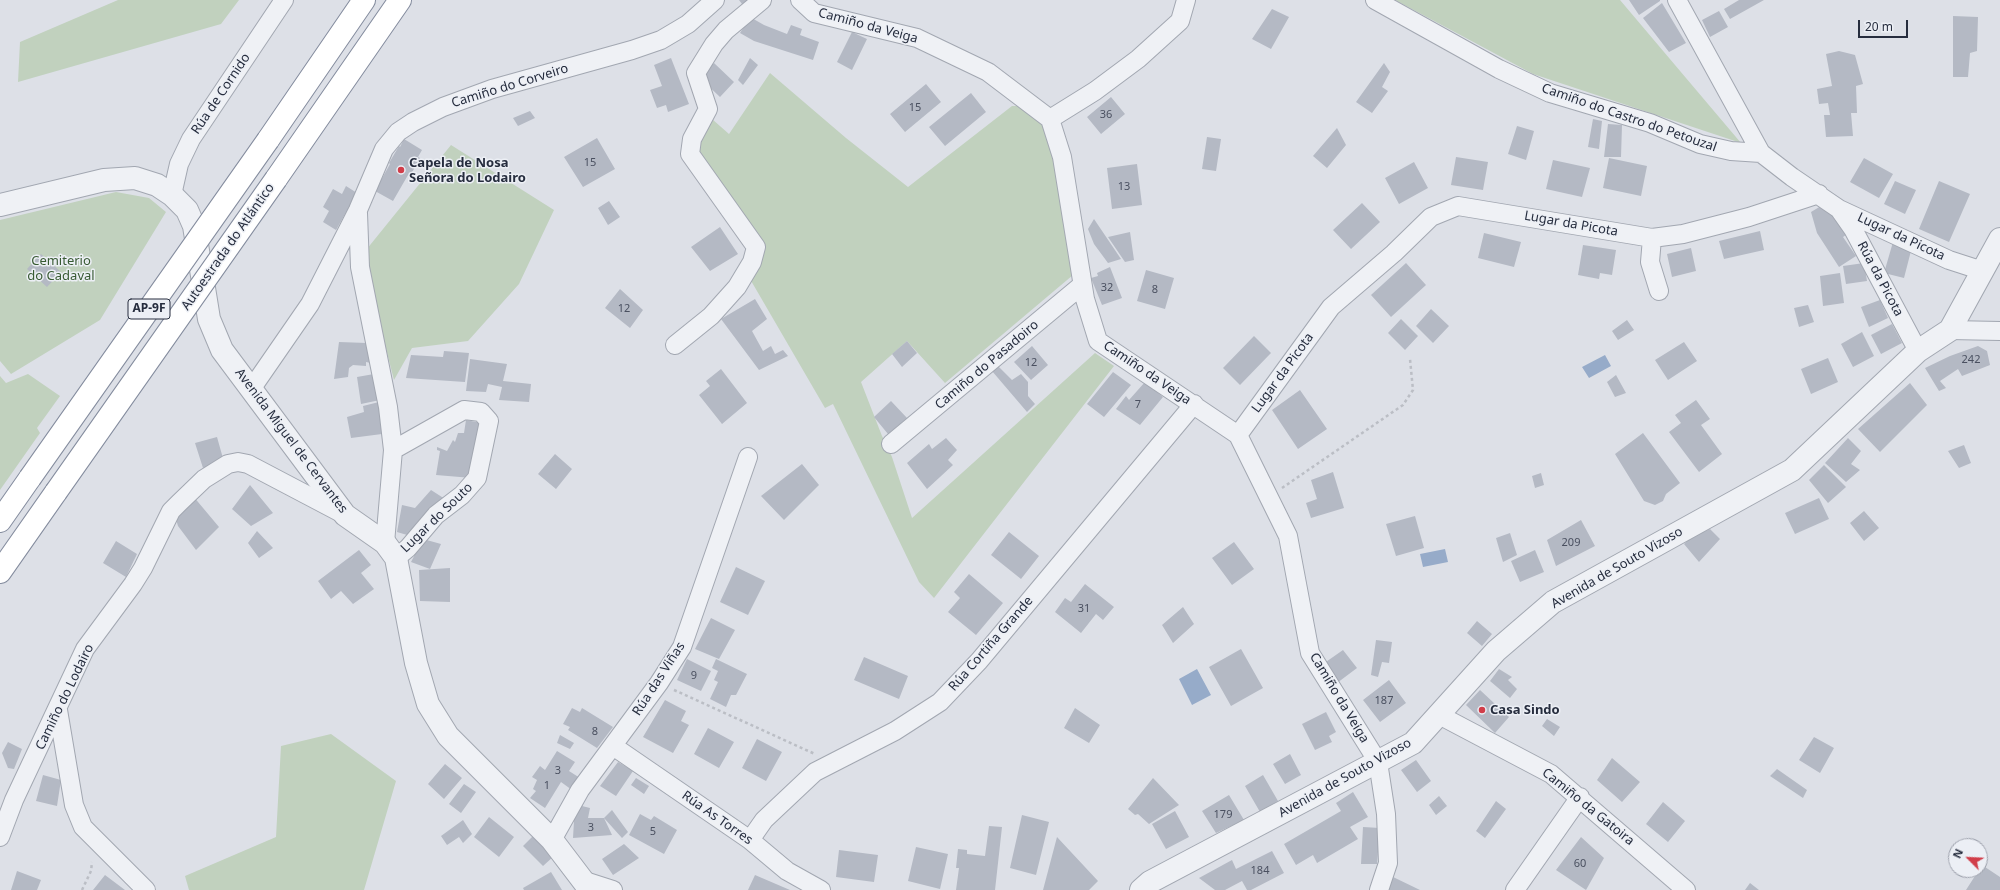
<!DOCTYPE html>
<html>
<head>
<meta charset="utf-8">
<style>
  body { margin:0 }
  #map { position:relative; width:2000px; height:890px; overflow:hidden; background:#dde0e7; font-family:"Noto Sans",sans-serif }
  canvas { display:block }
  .north { position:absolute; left:1948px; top:838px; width:40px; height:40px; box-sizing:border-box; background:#eceff5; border:1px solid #9da1ac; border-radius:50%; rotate:294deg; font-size:11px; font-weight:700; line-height:16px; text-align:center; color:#262d3e }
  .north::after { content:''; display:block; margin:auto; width:14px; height:18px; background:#d13d49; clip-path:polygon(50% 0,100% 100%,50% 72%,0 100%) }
  .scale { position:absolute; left:1858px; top:20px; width:50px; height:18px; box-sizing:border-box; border:2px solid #262d3e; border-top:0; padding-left:5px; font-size:12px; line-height:14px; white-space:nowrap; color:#262d3e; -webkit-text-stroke:3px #eceff5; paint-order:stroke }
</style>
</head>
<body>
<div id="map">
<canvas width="2000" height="890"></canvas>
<div class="north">N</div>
<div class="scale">20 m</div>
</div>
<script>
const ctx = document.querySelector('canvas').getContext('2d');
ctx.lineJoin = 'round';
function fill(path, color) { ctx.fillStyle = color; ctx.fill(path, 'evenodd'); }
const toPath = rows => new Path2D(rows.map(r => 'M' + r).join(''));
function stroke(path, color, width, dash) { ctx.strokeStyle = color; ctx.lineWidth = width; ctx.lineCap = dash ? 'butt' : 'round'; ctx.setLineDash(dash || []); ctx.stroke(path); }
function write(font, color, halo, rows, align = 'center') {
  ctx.font = font + ' "Noto Sans",sans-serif'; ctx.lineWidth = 3; ctx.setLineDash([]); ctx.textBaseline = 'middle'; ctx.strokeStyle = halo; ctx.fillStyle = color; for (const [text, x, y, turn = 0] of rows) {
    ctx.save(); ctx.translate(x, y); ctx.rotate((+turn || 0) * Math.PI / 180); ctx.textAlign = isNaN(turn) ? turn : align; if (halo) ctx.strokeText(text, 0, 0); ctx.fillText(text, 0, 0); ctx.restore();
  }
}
const green = toPath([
  [118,0,239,0,221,24,18,82,20,42],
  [1395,0,1620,0,1741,143,1533,74],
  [770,73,846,138,908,187,1012,106,1022,106,1043,123,1062,185,1073,275,945,383,907,341,861,382,882,436,892,457,912,518,1095,353,1114,366,934,598,919,582,833,404,825,408,750,279,760,263,697,150,698,142,712,119,729,134],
  [451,145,554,210,519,284,468,341,412,348,394,380,362,255],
  [116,192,149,198,166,212,100,320,11,374,0,361,0,220],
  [28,374,60,396,37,428,40,433,0,490,0,376,6,383],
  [331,734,396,781,364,890,189,890,185,876,276,837,281,746]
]);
const water = toPath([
  [1605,355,1611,366,1589,378,1582,367],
  [1445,549,1448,562,1423,567,1420,554],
  [1197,669,1211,695,1192,705,1179,679]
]);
const building = toPath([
  [739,0,753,0,745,8],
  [1629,0,1660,0,1660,1,1639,15],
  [1739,0,1764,0,1730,19,1724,9],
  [1662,3,1686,43,1669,52,1643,18],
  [1272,9,1289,17,1271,49,1252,39],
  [1719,11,1728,27,1710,37,1702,20],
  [1953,16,1978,17,1977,51,1970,53,1968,77,1953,77],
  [750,17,764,25,787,34,791,25,802,29,800,35,819,42,813,60,754,41,740,33],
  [852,32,867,39,852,70,837,62],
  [1839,51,1855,55,1863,84,1856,86,1857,113,1851,113,1853,136,1826,137,1824,115,1830,115,1828,103,1819,104,1817,89,1832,86,1826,54],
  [671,58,689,104,668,112,666,105,657,108,650,90,662,86,654,65],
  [750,58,758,65,743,85,738,80],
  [714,63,734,82,720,97,700,78],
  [1384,63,1390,72,1382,87,1388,91,1372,113,1356,102],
  [926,84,941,102,905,132,890,114],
  [971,93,986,112,945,146,929,127],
  [1111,97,1125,114,1101,134,1087,117],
  [530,111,535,118,518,126,513,118],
  [1593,119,1602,121,1599,149,1588,147],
  [1608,124,1622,125,1621,157,1604,157],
  [1517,126,1534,131,1526,160,1508,154],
  [1337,128,1346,145,1327,168,1313,156],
  [1207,137,1221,139,1216,171,1202,169],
  [597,138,615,169,583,187,564,157],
  [404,139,422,150,418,157,420,158,410,176,408,175,393,201,375,191,390,164,389,163,399,146,400,147],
  [1456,157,1488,162,1483,190,1451,185],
  [1609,158,1647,166,1641,196,1603,188],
  [1864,158,1893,174,1879,198,1850,182],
  [1553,160,1590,168,1582,197,1546,189],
  [1414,162,1428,188,1399,204,1385,178],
  [1137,164,1142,205,1112,209,1107,168],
  [1895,181,1916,190,1905,214,1884,204],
  [1939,181,1970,194,1949,242,1919,229],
  [346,186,357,193,336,230,323,222,329,211,323,207,333,189,342,194],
  [609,201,620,217,608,225,598,208],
  [1362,203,1380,222,1351,249,1333,230],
  [1821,206,1833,215,1850,232,1843,237,1856,256,1839,267,1817,233,1811,212],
  [1094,219,1121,259,1108,263,1094,244,1088,229],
  [720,227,738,254,710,271,691,247],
  [1760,231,1764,250,1724,259,1719,241],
  [1130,232,1134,260,1125,262,1108,237],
  [1484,233,1521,242,1514,267,1478,258],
  [1893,242,1912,247,1904,278,1884,273],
  [1583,245,1616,250,1612,275,1600,273,1599,279,1578,275],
  [1691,248,1696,271,1672,277,1667,254],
  [41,254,61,272,47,287,27,269],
  [1406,263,1426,285,1391,317,1371,295],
  [1864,263,1867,281,1846,284,1843,266],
  [1110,267,1122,298,1102,305,1091,278,1098,276,1097,273],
  [1146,270,1174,278,1165,309,1137,301],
  [1840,273,1844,303,1823,306,1820,276],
  [620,289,643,310,630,328,605,308],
  [755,299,767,319,752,331,763,351,771,346,775,354,783,350,788,356,759,370,721,319],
  [1880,300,1888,318,1869,327,1861,307],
  [1808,305,1814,322,1799,327,1794,308],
  [1431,309,1449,326,1433,343,1416,326],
  [1401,319,1418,336,1405,350,1388,333],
  [1627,320,1634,330,1618,340,1612,331],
  [1892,324,1902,343,1881,354,1871,335],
  [1862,332,1874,356,1853,367,1841,344],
  [1254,336,1271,353,1240,385,1223,368],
  [907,341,917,353,902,367,892,354],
  [339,342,367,343,371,363,366,362,366,366,353,365,349,368,348,377,334,379],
  [1684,342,1697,361,1668,380,1655,360],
  [1032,346,1048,365,1031,380,1014,362],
  [1978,346,1987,351,1990,365,1962,376,1958,369,1940,381,1946,388,1939,391,1925,368,1950,356],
  [444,351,469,353,465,382,406,378,411,355,443,357],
  [1828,358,1838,382,1811,394,1801,369],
  [470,359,507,364,503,381,531,384,529,402,499,400,502,387,488,384,486,392,466,391],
  [997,365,1012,380,1021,374,1028,382,1028,396,1035,404,1027,412,992,371],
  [721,369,747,403,722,424,699,395,710,386,706,381],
  [1113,372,1131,385,1104,417,1087,404],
  [374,374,380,400,361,404,357,377],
  [1616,375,1626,393,1615,397,1607,382],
  [1145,382,1163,397,1140,425,1116,409,1126,396,1129,400],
  [1910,383,1927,405,1880,452,1858,429],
  [1300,390,1327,429,1298,449,1272,410],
  [1696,400,1710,419,1701,425,1722,454,1699,472,1669,432,1681,423,1675,415],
  [891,401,907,418,888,434,874,417],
  [379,402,382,434,351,438,347,417,364,412,363,406],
  [466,420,481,423,472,478,436,475,440,451,437,450,437,447,447,451,453,440,455,442,458,433,464,433],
  [1643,433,1680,483,1666,494,1663,501,1655,505,1644,501,1615,454],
  [217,437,224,462,203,468,195,443],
  [946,438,957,450,948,460,953,465,927,489,907,463,929,444,932,449],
  [1848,438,1861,451,1851,464,1860,470,1846,482,1825,463],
  [1964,445,1971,463,1959,468,1948,451],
  [555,454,572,469,556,489,538,474],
  [802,464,819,485,784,520,761,496],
  [1824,465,1846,487,1828,503,1809,480],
  [1333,472,1344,508,1311,518,1306,503,1317,499,1311,480],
  [1541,473,1544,485,1535,488,1532,476],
  [250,485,273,513,251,526,232,509],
  [431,490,445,499,414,537,397,532,402,505,415,508],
  [193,496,219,527,196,550,178,526,175,516],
  [1819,498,1829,519,1795,534,1785,513],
  [1864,511,1879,528,1864,541,1850,523],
  [1415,516,1424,548,1396,556,1386,524],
  [1581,520,1595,546,1556,566,1547,540],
  [1710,529,1720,539,1699,562,1684,544,1698,530,1701,533],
  [257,531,273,548,259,558,248,543],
  [1009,532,1039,556,1021,579,991,555],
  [1510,533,1517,555,1503,562,1496,538],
  [423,539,441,544,430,569,411,562],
  [116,541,137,554,126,577,103,563],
  [1234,542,1254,569,1232,585,1212,558],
  [359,550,371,565,361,573,374,589,353,604,341,591,331,599,318,581],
  [1535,550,1544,572,1520,582,1511,561],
  [736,567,765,581,748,615,720,602],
  [450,568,450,602,420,601,419,570],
  [969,574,1003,603,976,635,948,612,960,598,954,592],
  [1085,584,1114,607,1103,620,1096,614,1081,633,1055,612,1065,598,1071,602],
  [1183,607,1194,624,1173,643,1162,625],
  [711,618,735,630,719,659,695,649],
  [1477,621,1492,634,1482,646,1467,633],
  [1376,640,1392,642,1389,663,1382,662,1378,677,1371,675],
  [1241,649,1263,688,1231,706,1209,667],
  [1343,650,1357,668,1337,683,1323,664],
  [864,657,908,676,899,699,854,680],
  [687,659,711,671,701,691,677,680],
  [716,659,747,674,736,695,731,695,726,707,710,699,718,682,714,680,718,671,712,668],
  [1499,669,1512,677,1508,680,1517,689,1510,698,1490,681],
  [1389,680,1406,703,1380,722,1363,700],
  [1480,690,1509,717,1495,733,1466,705],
  [665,700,686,711,681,721,689,725,673,753,643,737],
  [572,708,580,712,582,708,613,727,597,748,568,730,570,727,563,724],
  [1075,708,1100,725,1089,743,1064,728],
  [1326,712,1336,732,1329,736,1332,742,1315,750,1302,724],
  [1547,719,1560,727,1554,736,1542,726],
  [708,728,734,742,719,768,694,754],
  [560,735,574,743,570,749,557,743],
  [1814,737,1834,748,1820,773,1799,760],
  [757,739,782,752,766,781,742,768],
  [8,742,22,749,14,769,8,768,2,753],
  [557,751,575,762,569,771,580,778,572,790,561,782,545,808,530,798,536,791,533,789,537,780,532,777,540,766,545,770],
  [1290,754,1301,775,1285,784,1273,764],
  [1612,758,1640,782,1622,802,1597,780],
  [1416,760,1431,781,1417,792,1401,770],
  [618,762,633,771,616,796,600,786],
  [445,764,462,778,444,799,428,784],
  [1777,769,1807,790,1803,798,1770,776],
  [43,775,61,780,57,806,36,801],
  [1263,775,1278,801,1260,812,1245,786],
  [636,778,649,786,644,794,631,785],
  [1153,778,1179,805,1149,824,1138,814,1135,815,1128,809],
  [464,784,476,792,461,813,449,804],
  [1353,792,1368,817,1350,827,1358,839,1317,863,1313,855,1296,865,1284,844,1341,811,1336,803],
  [1229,795,1244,820,1216,833,1202,811],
  [1439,796,1447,806,1436,815,1429,805],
  [1496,801,1506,809,1485,838,1476,831],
  [1663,802,1685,821,1668,842,1646,824],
  [578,805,590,808,588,818,604,818,612,835,573,838,574,821,571,820],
  [612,810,628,832,622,838,604,818],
  [1175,811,1189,837,1166,849,1152,824],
  [640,814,651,820,654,816,677,830,664,854,629,835],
  [1022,815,1049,822,1036,875,1010,868],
  [489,817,514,837,499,857,474,837],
  [463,820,472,834,463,843,459,837,447,845,441,836],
  [989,826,1002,827,995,890,956,890,959,868,956,868,958,849,967,850,967,854,985,856],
  [1363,827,1380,828,1377,864,1361,864],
  [534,835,554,856,543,866,523,846],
  [1057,837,1098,881,1089,890,1043,890],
  [1581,837,1604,858,1586,890,1556,870],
  [624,844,639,858,613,875,602,859],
  [916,847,948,854,940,889,908,881],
  [839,850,878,855,874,882,836,877],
  [1272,851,1284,873,1251,890,1247,890,1242,881,1225,890,1215,890,1199,878,1232,860,1236,869],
  [1982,865,2000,877,2000,890,1966,890],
  [17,871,41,880,37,890,11,890],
  [551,872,562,890,524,890,523,888],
  [105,875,125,890,93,890],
  [755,875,790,890,748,890],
  [1391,876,1420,890,1386,890],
  [1750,883,1759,890,1745,890]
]);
const path = toPath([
  [1282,488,1403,405,1413,390,1410,359],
  [674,690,815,754],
  [82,890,91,871,92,862]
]);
const minor = toPath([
  [800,0,814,13,917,38,988,72,1050,119,1062,157,1085,299,1098,341,1238,435,1288,536,1310,653,1378,762,1386,814,1388,863,1379,890],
  [1375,0,1499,69,1550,93,1650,123,1700,144,1731,151,1761,153,1792,177,1839,209,1949,260,1983,271],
  [1677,0,1761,153],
  [1050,119,1095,91,1138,59,1180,21,1186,0],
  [172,195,179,164,191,139,284,0],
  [1839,209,1853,229,1918,351],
  [358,213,360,267,388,407,393,450,385,543],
  [1652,238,1650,262,1659,291],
  [1950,330,2000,331],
  [675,345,711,316,737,287,752,262,756,247,690,154,692,139,708,109,696,73,714,44,726,30,762,0],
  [252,388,310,304,358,210,384,149,398,132,413,122,443,107,492,89,632,50,661,40,688,24,715,0],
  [1238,435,1331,307,1394,253,1431,217,1458,206,1652,238,1683,234,1749,217,1819,194],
  [891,444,1082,285],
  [393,450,464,410,481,412,489,421,477,478,462,495,436,515,408,548,396,558],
  [58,710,74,805,83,827,146,890],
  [1439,715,1551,774,1686,890],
  [613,746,750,840,787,871,821,890],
  [0,837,14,800,85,649,133,584,143,568,171,511,179,503,204,479,228,464,238,462,248,464,345,515],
  [552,840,580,790,659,683,682,647,748,457],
  [750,840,764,820,815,772,895,731,940,702,979,661,1194,404],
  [585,881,613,890],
  [1515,890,1580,797]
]);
const tertiary = toPath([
  [0,205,104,180,135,178,157,185,172,195,187,210,194,226,209,319,222,350,345,515,385,543,396,558,416,663,428,704,448,736,552,840,590,890],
  [1141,890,1150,882,1413,743,1496,651,1553,602,1792,470,1918,351,1950,330,2000,239]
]);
const motorway = toPath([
  [268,140,364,0],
  [276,179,400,0],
  [0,521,30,478],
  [0,572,56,492]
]);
const motorwayBridge = toPath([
  [30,478,268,140],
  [56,492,276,179]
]);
const markers = [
  [401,170,4,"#d13d49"],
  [1482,710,4,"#d13d49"]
];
const numberNames = [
  ["15",915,108],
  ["36",1106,115],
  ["15",590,163],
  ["13",1124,187],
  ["32",1107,288],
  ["8",1155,290],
  ["12",624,309],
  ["242",1971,360],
  ["12",1031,363],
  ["7",1138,405],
  ["209",1571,543],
  ["31",1084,609],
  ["9",694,676],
  ["187",1384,701],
  ["8",595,732],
  ["3",558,771],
  ["1",547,786],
  ["179",1223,815],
  ["3",591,828],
  ["5",653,832],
  ["60",1580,864],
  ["184",1260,871]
];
const shields = [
  [149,309,42]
];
const shieldNames = [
  ["AP-9F",149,309]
];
const streetNames = [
  ["Camiño da Veiga",868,26,15],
  ["Camiño do Corveiro",510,86,-17],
  ["Rúa de Cornido",221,94,-56],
  ["Camiño do Castro do Petouzal",1629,118,19],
  ["Lugar da Picota",1571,224,10],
  ["Lugar da Picota",1901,237,25],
  ["Autoestrada do Atlántico",228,247,-55],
  ["Rúa da Picota",1880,279,62],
  ["Camiño do Pasadoiro",987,365,-40],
  ["Camiño da Veiga",1147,373,34],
  ["Lugar da Picota",1283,373,-54],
  ["Avenida Miguel de Cervantes",291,441,53],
  ["Lugar do Souto",437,518,-44],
  ["Avenida de Souto Vizoso",1617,568,-30],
  ["Rúa Cortiña Grande",991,644,-49],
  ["Rúa das Viñas",659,679,-57],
  ["Camiño do Lodairo",65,697,-64],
  ["Camiño da Veiga",1339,698,59],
  ["Avenida de Souto Vizoso",1345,778,-29],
  ["Camiño da Gatoira",1588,807,39],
  ["Rúa As Torres",717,818,35]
];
const poiNames = [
  ["Capela de Nosa",409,163],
  ["Señora do Lodairo",409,178],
  ["Casa Sindo",1490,710]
];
const parkNames = [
  ["Cemiterio",61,261],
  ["do Cadaval",61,276]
];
fill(green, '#c1d1be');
fill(water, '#96abc9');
fill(building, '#b4b9c4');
stroke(minor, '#a2a7b1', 20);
stroke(tertiary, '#a2a7b1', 24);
stroke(motorway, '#848c9e', 24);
stroke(path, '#bbbec5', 2.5, [3, 3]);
stroke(minor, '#eff1f5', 18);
stroke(tertiary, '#eff1f5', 22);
stroke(motorway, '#fff', 22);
stroke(motorwayBridge, '#848c9e', 24, []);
stroke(motorwayBridge, '#fff', 22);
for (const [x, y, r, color] of markers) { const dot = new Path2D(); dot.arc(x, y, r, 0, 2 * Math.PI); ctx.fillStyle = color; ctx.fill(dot); stroke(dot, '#eceff5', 1.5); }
write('11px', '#4a5060', null, numberNames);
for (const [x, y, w] of shields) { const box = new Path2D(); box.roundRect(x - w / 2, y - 10, w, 20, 3); ctx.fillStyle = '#eceff5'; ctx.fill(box); stroke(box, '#262d3e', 1); }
write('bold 12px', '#262d3e', null, shieldNames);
write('13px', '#262d3e', '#eceff5', streetNames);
write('bold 13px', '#262d3e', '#eceff5', poiNames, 'left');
write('13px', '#385a33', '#eceff5', parkNames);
</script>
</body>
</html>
